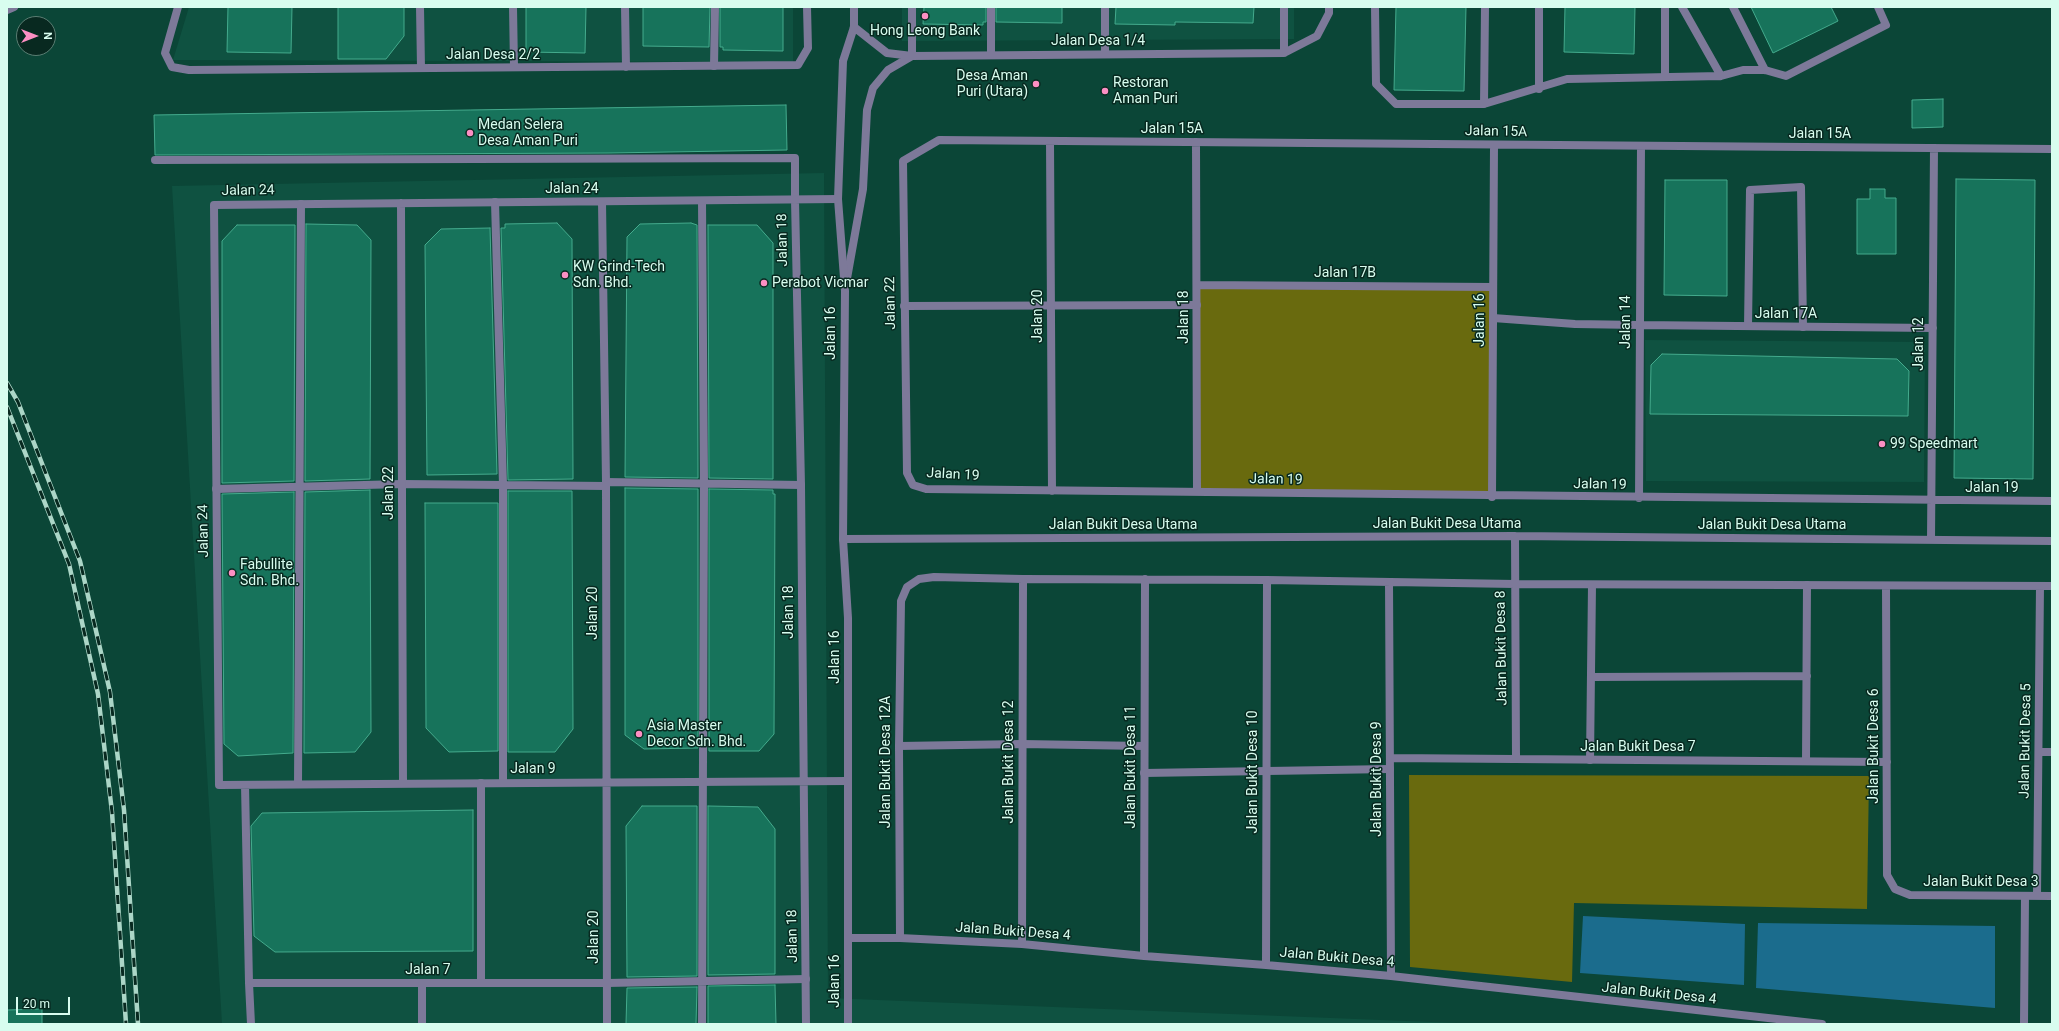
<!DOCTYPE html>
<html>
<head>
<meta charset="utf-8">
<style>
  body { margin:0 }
  #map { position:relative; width:2059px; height:1031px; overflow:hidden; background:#0b4637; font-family:Roboto,sans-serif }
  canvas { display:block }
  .frame { position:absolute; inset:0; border:8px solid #d8fdef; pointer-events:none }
  .north { position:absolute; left:16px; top:16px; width:40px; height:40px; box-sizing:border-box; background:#082920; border:1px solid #5b7e73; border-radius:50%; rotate:90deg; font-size:11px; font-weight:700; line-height:16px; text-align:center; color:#d8fdef }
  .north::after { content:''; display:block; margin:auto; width:14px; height:18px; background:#fc8fc3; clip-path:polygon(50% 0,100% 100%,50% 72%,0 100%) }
  .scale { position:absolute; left:16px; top:997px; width:54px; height:18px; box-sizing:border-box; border:2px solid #d8fdef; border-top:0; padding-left:5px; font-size:12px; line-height:14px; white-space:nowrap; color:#d8fdef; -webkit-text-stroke:3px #082920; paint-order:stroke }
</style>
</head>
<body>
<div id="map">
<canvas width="2059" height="1031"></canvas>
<div class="frame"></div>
<div class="north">N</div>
<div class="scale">20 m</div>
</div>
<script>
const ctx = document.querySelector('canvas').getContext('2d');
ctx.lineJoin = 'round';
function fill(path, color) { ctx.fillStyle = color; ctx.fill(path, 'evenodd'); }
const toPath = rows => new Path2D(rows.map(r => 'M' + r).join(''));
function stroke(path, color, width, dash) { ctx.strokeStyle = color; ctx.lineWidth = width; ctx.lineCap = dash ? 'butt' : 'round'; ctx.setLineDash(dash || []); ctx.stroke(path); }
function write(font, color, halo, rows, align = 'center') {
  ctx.font = font + ' Roboto,sans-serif'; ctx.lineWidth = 3; ctx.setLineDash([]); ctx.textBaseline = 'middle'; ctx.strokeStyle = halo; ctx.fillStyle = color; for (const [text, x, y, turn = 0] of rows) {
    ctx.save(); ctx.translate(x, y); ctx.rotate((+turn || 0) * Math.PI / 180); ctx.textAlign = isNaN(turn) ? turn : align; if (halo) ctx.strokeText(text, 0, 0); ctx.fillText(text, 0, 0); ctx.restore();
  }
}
const built = toPath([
  [189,7,793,7,793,62,173,60],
  [902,7,1294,7,1294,39,902,41],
  [824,173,828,998,1482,1024,222,1024,172,186],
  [1645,340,1925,342,1924,482,1646,481]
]);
const green = toPath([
  [1197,285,1493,287,1492,497,1197,492],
  [1409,775,1869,776,1867,909,1574,903,1572,982,1410,967]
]);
const water = toPath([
  [1583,916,1745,924,1744,985,1580,973],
  [1758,923,1995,926,1995,1008,1756,988]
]);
const building = toPath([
  [228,7,292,7,291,53,227,52,228,7],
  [338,7,404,7,404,36,386,59,338,59,338,7],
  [526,7,586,7,585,53,526,52,526,7],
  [643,7,710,7,709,47,643,46,643,7],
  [720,7,783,7,783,51,723,50,723,47,720,47,720,7],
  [924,7,986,7,986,22,983,22,983,25,923,24,924,7],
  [996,7,1062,7,1062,23,996,22,996,7],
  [1116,7,1254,7,1253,23,1175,22,1175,25,1115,24,1116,7],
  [1396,7,1466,7,1464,91,1394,90,1396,7],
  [1565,7,1635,7,1634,54,1564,52,1565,7],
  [1751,7,1831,7,1838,21,1773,53,1751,7],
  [1943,99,1943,127,1912,128,1912,100,1943,99],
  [786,105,787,150,609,153,155,155,154,115,786,105],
  [1956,179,2035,180,2033,479,1954,478,1956,179],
  [1665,180,1727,180,1727,296,1664,295,1665,180],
  [1870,189,1885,189,1885,198,1896,198,1896,254,1857,254,1857,199,1870,199,1870,189],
  [557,223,572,239,573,479,508,480,501,228,505,228,505,224,557,223],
  [691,223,697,225,698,478,625,477,627,237,640,224,691,223],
  [306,224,357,225,371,240,370,479,305,481,306,224],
  [237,225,295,225,294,481,222,483,222,241,237,225],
  [708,225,757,225,773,243,773,479,709,478,708,225],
  [490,228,497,474,427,475,425,245,441,229,490,228],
  [1662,354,1897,359,1909,371,1908,416,1650,414,1651,365,1662,354],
  [625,488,698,489,698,748,644,749,625,735,625,488],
  [709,489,773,490,773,494,775,494,774,734,759,751,709,751,709,489],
  [370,490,371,732,355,752,304,753,305,492,370,490],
  [508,491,572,491,573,729,555,752,508,752,508,491],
  [294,492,293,753,238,756,224,744,222,494,294,492],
  [425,503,498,503,498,751,449,752,426,728,425,503],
  [642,806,697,806,697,976,627,977,626,826,642,806],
  [708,806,758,807,775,829,775,974,708,975,708,806],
  [473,810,473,951,275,952,254,936,251,826,262,813,473,810],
  [775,985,776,1024,708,1024,708,986,775,985],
  [697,987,696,1024,626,1024,627,988,697,987],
  [42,1009,42,1024,7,1024,7,1010,42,1009]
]);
const service = toPath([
  [991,7,991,55],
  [1375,7,1376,84,1396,104,1484,104,1567,79,1721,76,1743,70,1765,70,1786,76,1886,25,1878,7],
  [1539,7,1539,89],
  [1665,7,1665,76],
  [1682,7,1721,76],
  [1733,7,1765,70],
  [7,10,14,7],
  [714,66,715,7],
  [1484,104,1485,7],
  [155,160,795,158,795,200],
  [495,202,503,485,503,782],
  [904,306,1197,305],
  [1493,318,1575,324,1639,325],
  [1748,326,1750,190,1801,187,1803,327],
  [606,482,801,485],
  [216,489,402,484,606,486],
  [1591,677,1807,676],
  [899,746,1022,744,1144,746],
  [1590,760,1592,585],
  [1806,761,1807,585],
  [1144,773,1390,769],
  [481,783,481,983],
  [298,784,301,204],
  [422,983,422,1024],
  [607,983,806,979],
  [702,1024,704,484,702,201],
  [2024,1024,2025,896]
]);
const minor = toPath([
  [178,7,165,53,172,67,189,70,798,65,808,48,807,7],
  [420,7,421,68],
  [513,7,514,67],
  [625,7,626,67],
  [1105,7,1105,54],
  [1284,7,1284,53],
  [854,27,887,53,912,56,1284,53,1317,36,1329,13,1329,7],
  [912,56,912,7],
  [1050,141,1052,491],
  [1196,142,1197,492],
  [2052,149,939,140,903,161,907,473,913,485,926,489,2052,501],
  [838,199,214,205,219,785,848,781],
  [795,200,801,485,806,1024],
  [602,202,606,482,607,1024],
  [401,203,403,783],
  [846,284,863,189,867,110,873,88,888,70,912,56],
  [1197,285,1493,287],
  [1639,325,1933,328],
  [1492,497,1494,145],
  [1639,498,1641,146],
  [1515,536,1516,759],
  [843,539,1515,536,2052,541],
  [1931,539,1934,148],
  [1389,582,1391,976],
  [1886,586,1887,875,1895,889,1910,895,2052,896],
  [2039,752,2052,752],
  [1390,758,1887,762],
  [245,785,249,983,251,1024],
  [2037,896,2040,586],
  [848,938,900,938,1022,944,1144,956,1266,965,1391,976,1822,1024],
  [900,938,899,746,901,601,907,587,919,579,934,577,1023,579,1267,580,1515,584,2052,586],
  [1022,944,1023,579],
  [1144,956,1145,579],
  [1266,965,1267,580],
  [249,983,607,983]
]);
const tertiary = toPath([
  [848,1024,848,618,843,539,845,291,838,199,843,61,854,27,854,7]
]);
const rail = toPath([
  [7,383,18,402,80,561,110,692,124,810,138,1024],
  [7,407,69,564,98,694,112,812,126,1024]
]);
const markers = [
  [925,16,4,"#fc8fc3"],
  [1036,84,4,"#fc8fc3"],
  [1105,91,4,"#fc8fc3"],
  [470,133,4,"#fc8fc3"],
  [565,275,4,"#fc8fc3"],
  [764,283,4,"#fc8fc3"],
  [1882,444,4,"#fc8fc3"],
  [232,573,4,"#fc8fc3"],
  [639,734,4,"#fc8fc3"]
];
const poiNames = [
  ["Hong Leong Bank",925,31,"center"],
  ["Desa Aman",1028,76,"right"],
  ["Puri (Utara)",1028,92,"right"],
  ["Restoran",1113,83],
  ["Aman Puri",1113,99],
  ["Medan Selera",478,125],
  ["Desa Aman Puri",478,141],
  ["KW Grind-Tech",573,267],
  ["Sdn. Bhd.",573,283],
  ["Perabot Vicmar",772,283],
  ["99 Speedmart",1890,444],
  ["Fabullite",240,565],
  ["Sdn. Bhd.",240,581],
  ["Asia Master",647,726],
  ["Decor Sdn. Bhd.",647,742]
];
const streetNames = [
  ["Jalan Desa 1/4",1098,41],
  ["Jalan Desa 2/2",493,55],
  ["Jalan 15A",1172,129],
  ["Jalan 15A",1496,132,1],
  ["Jalan 15A",1820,134],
  ["Jalan 24",572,189],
  ["Jalan 24",248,191,-1],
  ["Jalan 18",783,240,-91],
  ["Jalan 17B",1345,273],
  ["Jalan 22",891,303,-91],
  ["Jalan 17A",1786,314],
  ["Jalan 20",1038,316,-90],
  ["Jalan 18",1184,317,-90],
  ["Jalan 16",1480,320,-90],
  ["Jalan 14",1626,322,-90],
  ["Jalan 16",831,333,-90],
  ["Jalan 12",1919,344,-90],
  ["Jalan 19",953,475,3],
  ["Jalan 19",1276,480,1],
  ["Jalan 19",1600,485,1],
  ["Jalan 19",1992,488],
  ["Jalan 22",389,493,-90],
  ["Jalan Bukit Desa Utama",1447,524],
  ["Jalan Bukit Desa Utama",1123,525],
  ["Jalan Bukit Desa Utama",1772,525],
  ["Jalan 24",204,531,-91],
  ["Jalan 18",789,612,-90],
  ["Jalan 20",593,613,-90],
  ["Jalan Bukit Desa 8",1502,648,-91],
  ["Jalan 16",835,657,-90],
  ["Jalan Bukit Desa 5",2026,741,-89],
  ["Jalan Bukit Desa 6",1874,746,-90],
  ["Jalan Bukit Desa 7",1638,747],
  ["Jalan Bukit Desa 12A",886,762,-90],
  ["Jalan Bukit Desa 12",1009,762,-90],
  ["Jalan Bukit Desa 11",1131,767,-90],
  ["Jalan 9",533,769],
  ["Jalan Bukit Desa 10",1253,772,-90],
  ["Jalan Bukit Desa 9",1377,779,-90],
  ["Jalan Bukit Desa 3",1981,882],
  ["Jalan Bukit Desa 4",1013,932,4],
  ["Jalan 18",793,936,-91],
  ["Jalan 20",594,937,-90],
  ["Jalan Bukit Desa 4",1337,958,5],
  ["Jalan 7",428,970],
  ["Jalan 16",835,981,-90],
  ["Jalan Bukit Desa 4",1659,994,6]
];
fill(built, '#0f5241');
fill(green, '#696a0e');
fill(water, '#1b6c8d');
fill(building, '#17735b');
stroke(building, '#44ab8d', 1);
stroke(service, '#7d7999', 8);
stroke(minor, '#7d7999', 8);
stroke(tertiary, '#7d7999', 8);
stroke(rail, '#acd6c7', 4.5);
stroke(rail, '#082920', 3, [9]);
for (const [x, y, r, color] of markers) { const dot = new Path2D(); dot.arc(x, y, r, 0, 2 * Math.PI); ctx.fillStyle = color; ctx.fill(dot); stroke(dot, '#082920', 1.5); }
write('14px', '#d8fdef', '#082920', poiNames, 'left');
write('14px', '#d8fdef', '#082920', streetNames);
</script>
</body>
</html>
